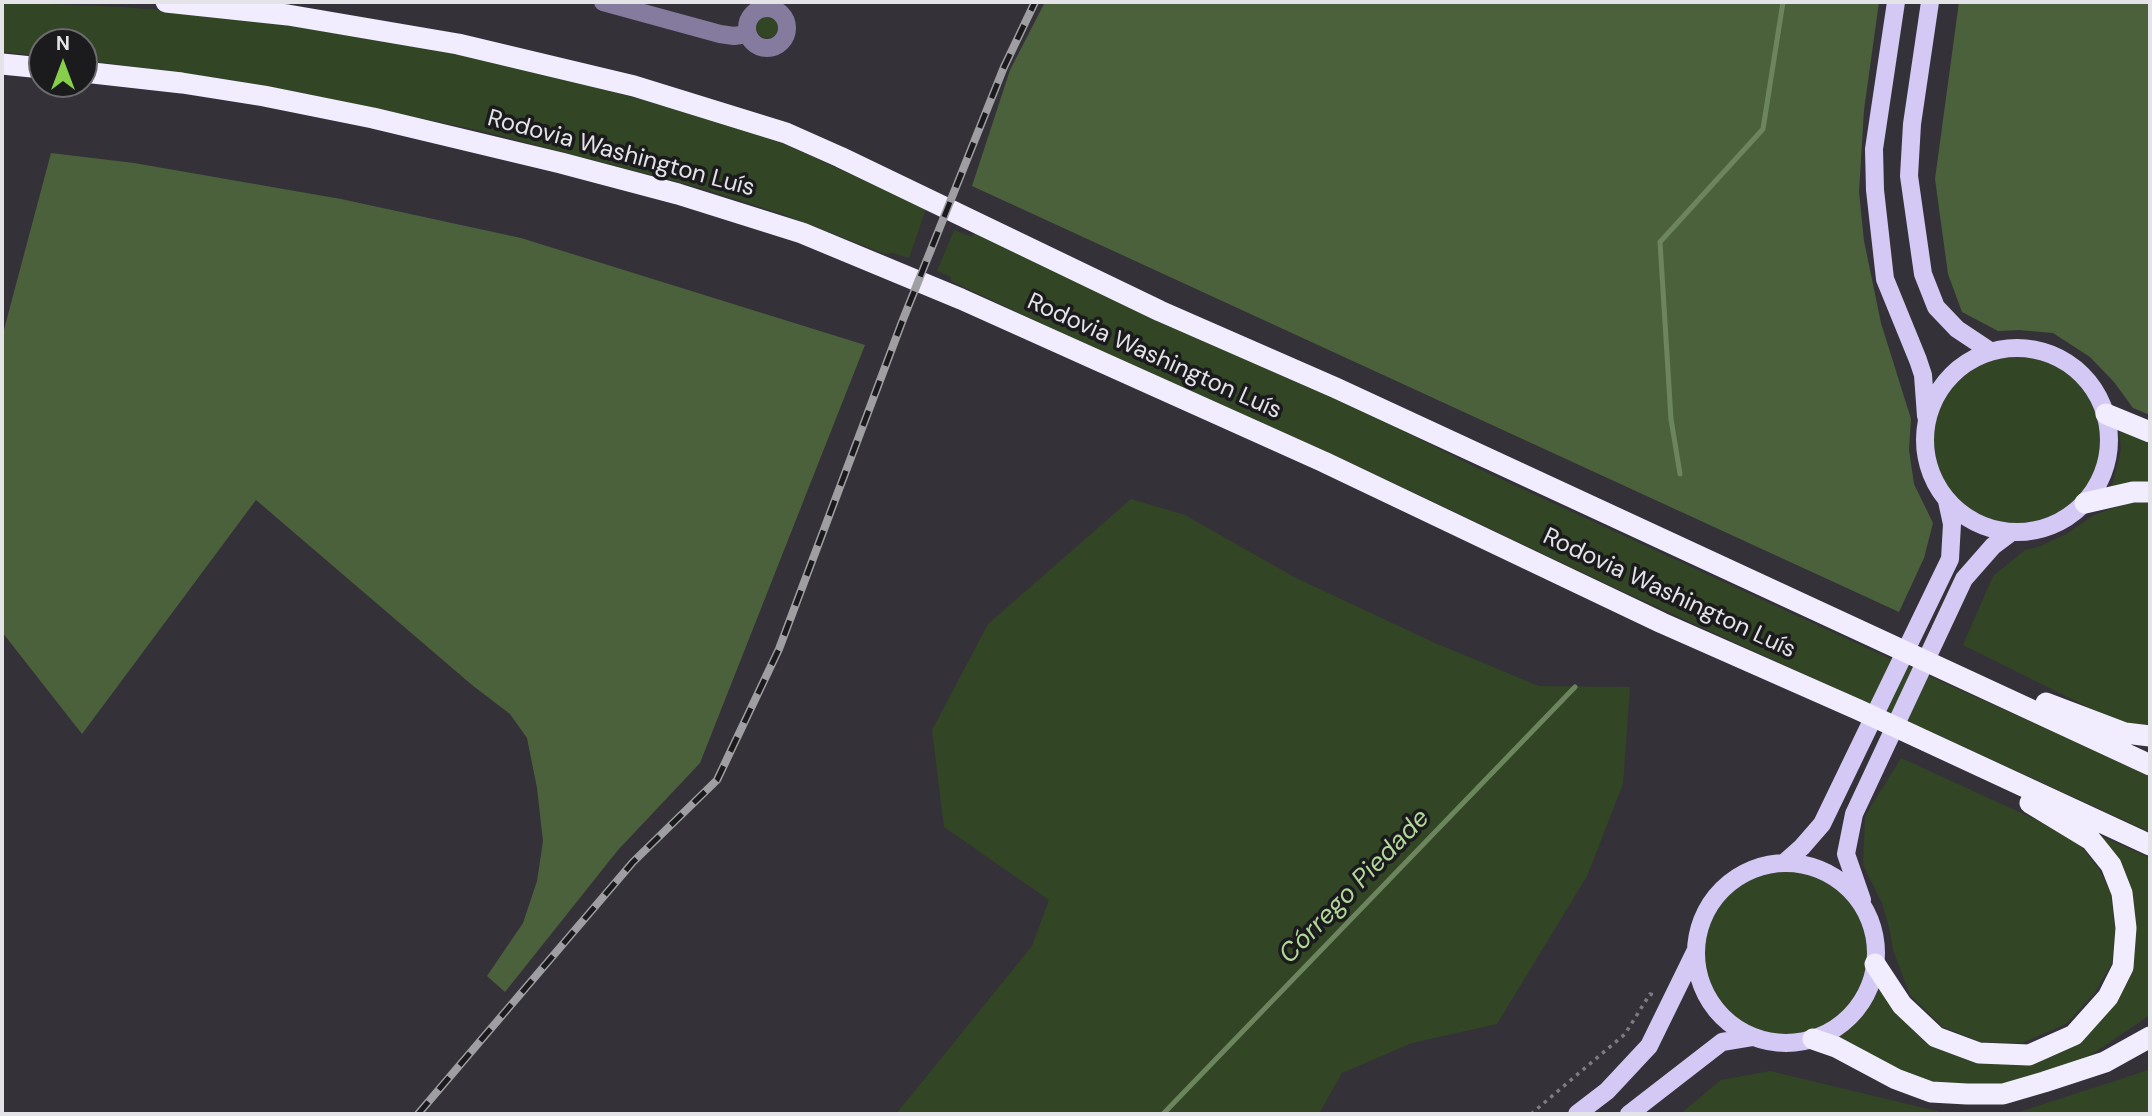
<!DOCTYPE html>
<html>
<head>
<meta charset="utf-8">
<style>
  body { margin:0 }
  #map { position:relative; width:2152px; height:1116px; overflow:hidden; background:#343238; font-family:"DM Sans",sans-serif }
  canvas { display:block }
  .frame { position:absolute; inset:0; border:4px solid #e4e3e7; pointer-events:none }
  .north { position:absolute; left:28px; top:28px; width:70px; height:70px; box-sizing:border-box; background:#1b1a1d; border:2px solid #6b6a6e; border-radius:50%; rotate:0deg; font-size:19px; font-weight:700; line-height:28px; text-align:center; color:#e4e3e7 }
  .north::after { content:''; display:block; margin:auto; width:24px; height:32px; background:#87cf4a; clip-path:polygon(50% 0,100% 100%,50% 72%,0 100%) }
</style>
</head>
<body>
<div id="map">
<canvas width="2152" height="1116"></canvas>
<div class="frame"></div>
<div class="north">N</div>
</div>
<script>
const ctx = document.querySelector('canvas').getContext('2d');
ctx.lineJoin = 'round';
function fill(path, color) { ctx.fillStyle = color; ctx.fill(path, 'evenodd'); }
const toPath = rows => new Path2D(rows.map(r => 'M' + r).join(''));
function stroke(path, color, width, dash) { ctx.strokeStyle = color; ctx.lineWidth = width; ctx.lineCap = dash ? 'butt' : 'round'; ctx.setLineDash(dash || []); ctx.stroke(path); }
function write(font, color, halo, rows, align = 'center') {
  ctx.font = font + ' "DM Sans",sans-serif'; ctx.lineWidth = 7; ctx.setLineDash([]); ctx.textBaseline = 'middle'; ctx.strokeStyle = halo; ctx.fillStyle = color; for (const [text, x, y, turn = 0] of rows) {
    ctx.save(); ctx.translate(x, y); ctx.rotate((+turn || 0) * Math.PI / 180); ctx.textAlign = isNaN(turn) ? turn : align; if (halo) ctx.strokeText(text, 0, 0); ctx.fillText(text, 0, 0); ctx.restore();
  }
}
const green = toPath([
  [2,2,123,7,245,18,493,59,697,115,787,145,926,209,909,258,892,253,885,254,782,214,704,189,482,131,239,81,84,60,84,42,42,42,42,56,2,52],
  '756 27a11 11 0 1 1 22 0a11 11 0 1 1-22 0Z',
  [954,230,972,237,974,233,1346,402,1477,468,1871,650,2150,775,2150,832,1609,585,1332,454,1158,378,951,281,951,277,937,271],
  '1933 439a84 84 0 1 1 168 0a84 84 0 1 1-168 0Z',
  [2119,425,2150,439,2150,486,2105,495,2113,482,2121,450],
  [1131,499,1185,515,1294,577,1435,643,1539,686,1630,687,1623,784,1587,876,1497,1024,1412,1043,1342,1073,1319,1114,896,1114,1032,946,1049,900,944,827,932,730,988,624],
  [2133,501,2150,501,2150,732,2128,727,1963,645,1993,576,2025,550,2041,546,2068,533,2094,515],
  [1901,758,2074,837,2099,869,2111,894,2115,929,2112,963,2094,994,2066,1024,2022,1043,1981,1042,1943,1027,1910,995,1893,950,1890,931,1882,903,1863,865,1865,816],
  [2099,835,2150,858,2150,1015,2094,1053,2043,1078,2003,1090,1933,1087,1831,1035,1861,1009,1872,993,1876,981,1977,1057,2077,1039,2129,968],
  '1704 953a82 82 0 1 1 164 0a82 82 0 1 1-164 0Z',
  [2150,1069,2150,1114,2013,1114,2133,1075],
  [1770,1071,1949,1114,1680,1114,1721,1080]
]);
const forest = toPath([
  [1045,2,1879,2,1864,110,1859,192,1864,241,1881,323,1911,419,1909,450,1914,484,1933,523,1924,558,1899,612,972,186,1010,70],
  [1959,2,2150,2,2150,415,2133,408,2114,382,2090,357,2053,333,2019,330,1998,331,1962,312,1948,274,1935,179],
  [51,153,134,163,341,199,521,238,865,345,700,763,618,850,505,992,487,976,523,923,537,881,543,841,537,788,527,738,510,714,472,685,256,500,82,734,2,632,2,337]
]);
const stream = toPath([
  [1680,474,1671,419,1660,242,1763,129,1783,2],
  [1163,1114,1575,687]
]);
const path = toPath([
  [1531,1114,1625,1034,1650,994,1656,996]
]);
const minor = toPath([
  [603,2,720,34,734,36,748,34],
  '747 28a20 20 0 1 1 40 0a20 20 0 1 1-40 0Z'
]);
const major = toPath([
  [1896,2,1874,149,1875,190,1885,279,1918,360,1923,375,1926,416],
  [1930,2,1912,124,1909,176,1923,274,1936,307,1957,329,1990,351],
  '1925 440a92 92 0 1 1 184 0a92 92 0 1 1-184 0Z',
  [1784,863,1802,847,1822,824,1950,559,1952,524,1947,501],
  '1696 953a90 90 0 1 1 180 0a90 90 0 1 1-180 0Z',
  [1862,900,1846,854,1854,814,1964,579,1993,546,2009,534],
  [1577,1114,1607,1091,1649,1046,1695,952],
  [1629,1114,1722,1042,1752,1037]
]);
const highway = toPath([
  [166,2,288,15,458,44,634,86,786,133,840,157,1160,311,1336,388,2150,765],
  [2,64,42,68],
  [84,72,182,83,264,96,373,118,561,163,678,194,802,233,961,299,1324,462,1662,623,1859,710,2150,845],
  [2106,414,2150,432],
  [2085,503,2133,492,2150,492],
  [2046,703,2125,733,2150,736],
  [1875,964,1902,1005,1936,1037,1979,1053,2029,1055,2074,1035,2108,997,2123,967,2126,928,2122,893,2111,865,2091,840,2030,803],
  [1813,1039,1836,1047,1896,1079,1931,1092,1967,1094,2003,1094,2044,1082,2105,1062,2150,1037]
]);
const rail = toPath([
  [418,1114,633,862,717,780,779,649,902,322,1004,67,1035,2]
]);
const streetNames = [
  ["Rodovia Washington Luís",621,154,15],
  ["Rodovia Washington Luís",1154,357,24],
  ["Rodovia Washington Luís",1669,594,25]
];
const waterNames = [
  ["Córrego Piedade",1355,887,-46]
];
fill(green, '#324525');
fill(forest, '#4b613c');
stroke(stream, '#6d855e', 5);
stroke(path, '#7e7c82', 3.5, [3.5, 5]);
stroke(minor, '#857b9f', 18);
stroke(major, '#d4c8f5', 18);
stroke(highway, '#f1ecfe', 21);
stroke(rail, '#9f9ea3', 8);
stroke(rail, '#1b1a1d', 5, [16]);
write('24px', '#e4e3e7', '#1b1a1d', streetNames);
write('italic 26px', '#b2d899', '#1b1a1d', waterNames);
</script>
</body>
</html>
